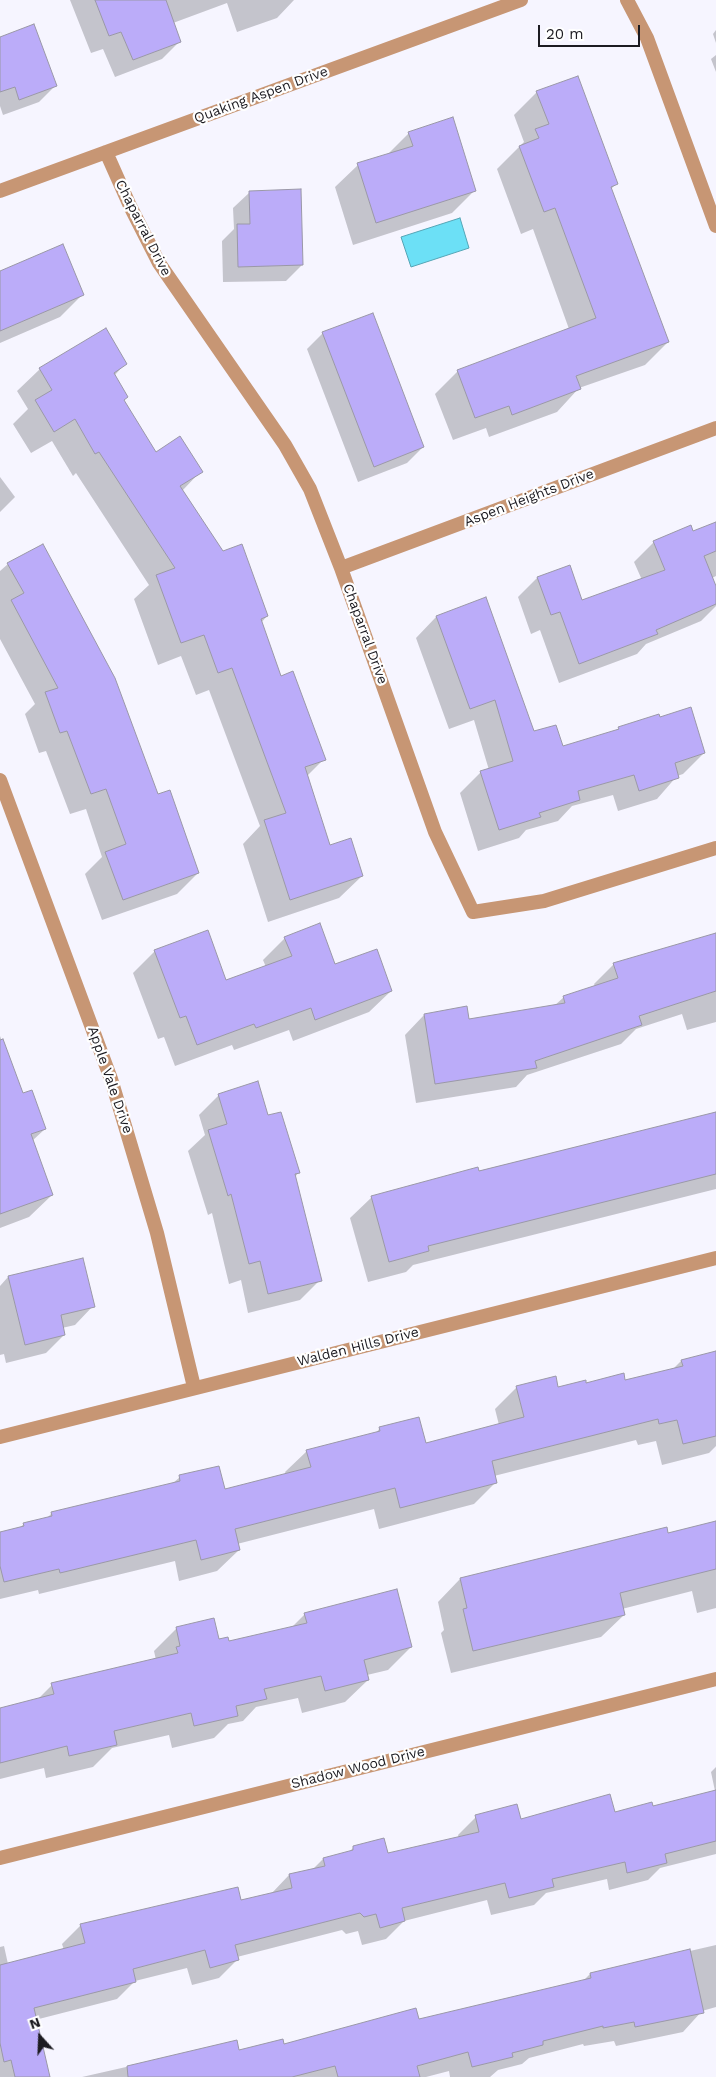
<!DOCTYPE html>
<html>
<head>
<meta charset="utf-8">
<style>
  body { margin:0 }
  #map { position:relative; width:716px; height:2077px; overflow:hidden; background:#f6f5ff; font-family:"Work Sans",sans-serif }
  canvas { display:block }
  .north { position:absolute; left:15px; top:2012px; width:50px; height:50px; -webkit-text-stroke:4px #fff; paint-order:stroke; rotate:340deg; font-size:14px; font-weight:700; line-height:20px; text-align:center; color:#1c1b21 }
  .north::after { content:''; display:block; margin:auto; width:18px; height:22px; background:#1c1b21; clip-path:polygon(50% 0,100% 100%,50% 72%,0 100%) }
  .scale { position:absolute; left:538px; top:25px; width:102px; height:22px; box-sizing:border-box; border:2px solid #1c1b21; border-top:0; padding-left:6px; font-size:15px; line-height:18px; white-space:nowrap; color:#1c1b21; -webkit-text-stroke:4px #fff; paint-order:stroke }
</style>
</head>
<body>
<div id="map">
<canvas width="716" height="2077"></canvas>
<div class="north">N</div>
<div class="scale">20 m</div>
</div>
<script>
const ctx = document.querySelector('canvas').getContext('2d');
ctx.lineJoin = 'round';
function fill(path, color) { ctx.fillStyle = color; ctx.fill(path, 'evenodd'); }
const toPath = rows => new Path2D(rows.map(r => 'M' + r).join(''));
function stroke(path, color, width, dash) { ctx.strokeStyle = color; ctx.lineWidth = width; ctx.lineCap = dash ? 'butt' : 'round'; ctx.setLineDash(dash || []); ctx.stroke(path); }
function write(font, color, halo, rows, align = 'center') {
  ctx.font = font + ' "Work Sans",sans-serif'; ctx.lineWidth = 4.5; ctx.setLineDash([]); ctx.textBaseline = 'middle'; ctx.strokeStyle = halo; ctx.fillStyle = color; for (const [text, x, y, turn = 0] of rows) {
    ctx.save(); ctx.translate(x, y); ctx.rotate((+turn || 0) * Math.PI / 180); ctx.textAlign = isNaN(turn) ? turn : align; if (halo) ctx.strokeText(text, 0, 0); ctx.fillText(text, 0, 0); ctx.restore();
  }
}
const water = toPath([
  [460,218,469,248,411,267,401,237,460,218]
]);
const shadow = toPath([
  [70,0,294,0,277,18,237,32,227,3,173,23,180,41,162,59,115,77,103,49,91,53],
  [716,30,716,43,713,34],
  [0,38,56,85,39,102,3,115,0,106],
  [716,55,716,72,711,59],
  [537,92,616,184,611,189,668,342,645,365,579,388,557,412,489,437,486,428,453,440,435,394,458,371,569,329,533,229,521,234,497,169,524,142,514,115],
  [409,133,475,190,452,213,353,245,335,187,358,165,386,156],
  [250,192,302,265,286,281,223,282,222,241,234,229,233,208],
  [0,272,83,294,60,317,0,343],
  [323,333,423,447,407,463,358,482,307,349],
  [125,364,114,376,123,401,155,454,201,471,182,491,267,616,261,623,281,677,324,759,306,777,329,847,362,876,339,898,268,922,243,844,260,826,209,690,196,695,181,656,158,665,134,599,149,585,76,473,73,476,52,441,31,453,13,424,28,409,17,391,40,369],
  [0,477,15,497,0,512],
  [716,523,716,576,712,578,716,589,716,606,701,621,646,644,637,654,559,683,540,630,531,634,518,597,537,578,582,601,642,580,634,562,654,542,693,533],
  [8,564,157,796,198,873,177,894,102,920,85,874,102,857,86,809,70,814,46,751,39,753,25,714,35,704,0,639,0,571],
  [436,617,534,733,562,747,616,731,619,728,659,718,704,753,683,774,677,776,657,799,618,811,613,795,572,806,558,821,526,830,519,838,478,851,460,793,481,772,489,770,474,720,449,729,416,638],
  [716,935,716,1022,687,1030,682,1014,636,1029,621,1044,527,1075,516,1087,416,1103,405,1035,424,1015,468,1020,554,1006,564,997,595,986,594,984,614,964],
  [285,938,334,966,391,991,369,1012,293,1041,289,1030,234,1050,232,1045,175,1066,164,1037,158,1039,133,973,155,951,226,981,266,967,263,960],
  [0,1036,22,1094,45,1129,32,1141,52,1195,29,1217,0,1228],
  [219,1095,299,1172,295,1177,320,1280,300,1300,248,1313,241,1280,229,1284,212,1213,208,1215,188,1151,205,1135,199,1115],
  [716,1113,716,1189,413,1265,406,1272,368,1282,350,1218,372,1197],
  [8,1277,93,1306,75,1325,62,1328,64,1335,46,1353,6,1363,4,1354,0,1355,0,1286],
  [716,1352,716,1446,709,1453,662,1465,656,1441,638,1445,636,1440,494,1476,496,1482,474,1504,379,1529,374,1509,237,1544,239,1550,217,1571,179,1581,175,1561,39,1594,38,1590,0,1599,0,1534,18,1529,24,1524,46,1519,52,1513,172,1484,180,1477,224,1491,286,1475,285,1472,307,1451,375,1434,380,1428,425,1444,499,1425,495,1409,517,1387,558,1388,625,1381,673,1369,681,1361],
  [716,1522,716,1608,697,1613,692,1591,622,1609,624,1615,601,1637,451,1673,441,1633,444,1630,438,1602,460,1579,666,1528,667,1534],
  [305,1614,411,1647,388,1670,367,1675,368,1680,345,1702,302,1713,298,1698,256,1707,243,1721,228,1724,214,1738,172,1748,169,1735,112,1748,93,1767,46,1778,44,1768,0,1779,0,1709,37,1700,52,1685,156,1660,154,1651,177,1628,227,1642,291,1628],
  [716,1767,716,1854,660,1868,648,1880,609,1890,607,1879,546,1893,534,1905,491,1915,487,1900,404,1921,386,1939,362,1945,358,1931,346,1934,342,1930,237,1957,237,1960,219,1978,192,1985,187,1968,135,1981,117,1999,35,2020,49,2077,0,2077,0,1947,4,1946,8,1964,64,1950,62,1944,80,1926,119,1916,240,1902,271,1894,289,1875,312,1870,323,1859,348,1853,354,1847,387,1855,459,1838,458,1835,476,1817,520,1821,614,1813,652,1807,715,1791,711,1772],
  [716,1945,716,2007,702,2011,683,2032,616,2046,614,2041,584,2046,583,2044,529,2058,522,2064,498,2070,490,2077,450,2077,449,2071,426,2077,82,2077,236,2042,238,2052,418,2021,583,1981,590,1974]
]);
const building = toPath([
  [95,0,166,0,181,42,133,60,121,32,109,36,95,0],
  [34,24,57,86,19,100,15,87,0,92,0,37,34,24],
  [578,76,618,184,611,187,669,342,576,376,581,389,512,415,509,406,475,418,457,370,596,318,555,208,544,212,519,146,539,138,535,129,549,124,536,91,578,76],
  [453,117,476,191,376,223,357,163,413,146,408,132,453,117],
  [301,189,303,265,238,267,237,224,250,224,249,191,301,189],
  [63,244,84,295,0,331,0,271,63,244],
  [373,313,424,447,374,467,322,332,373,313],
  [106,328,127,364,114,373,128,397,124,400,156,452,180,436,203,472,180,486,223,551,242,544,268,616,261,619,281,676,293,671,326,760,305,767,330,845,351,838,363,876,290,900,264,820,286,813,232,668,218,673,204,635,181,643,156,575,175,568,99,452,95,454,75,419,54,432,35,400,52,390,39,368,106,328],
  [716,522,716,551,704,556,716,586,716,604,656,630,658,634,579,664,560,612,551,615,537,577,570,565,582,600,665,570,653,541,691,525,693,531,716,522],
  [43,544,115,678,158,794,170,790,199,873,123,900,105,852,126,844,106,789,91,794,67,731,60,733,45,692,58,688,11,600,24,593,7,563,43,544],
  [486,597,534,731,556,725,563,746,619,729,618,727,659,714,660,717,691,707,705,753,675,763,679,778,639,791,634,775,578,791,580,800,539,813,541,817,499,830,480,771,513,761,495,700,470,709,436,616,486,597],
  [320,923,335,964,377,949,392,991,315,1020,311,1008,256,1028,254,1024,197,1045,186,1016,180,1018,154,950,208,930,226,980,292,956,284,937,320,923],
  [716,933,716,991,639,1016,642,1025,535,1061,537,1068,435,1084,424,1014,467,1006,469,1019,565,1003,563,996,618,978,613,963,716,933],
  [3,1039,23,1093,32,1090,46,1129,31,1134,53,1195,0,1214,0,1040,3,1039],
  [258,1081,268,1115,281,1112,300,1173,295,1174,322,1281,268,1294,260,1261,249,1264,231,1194,228,1196,208,1130,227,1124,218,1094,258,1081],
  [716,1112,716,1174,428,1246,429,1251,389,1262,371,1196,478,1167,479,1171,716,1112],
  [83,1258,95,1307,61,1315,65,1335,25,1345,8,1276,83,1258],
  [716,1351,716,1436,683,1444,677,1420,659,1424,658,1419,492,1461,497,1483,400,1508,395,1488,235,1529,240,1550,201,1560,196,1540,60,1573,59,1569,4,1582,0,1566,0,1532,24,1526,23,1523,52,1516,51,1512,180,1481,179,1475,219,1466,225,1489,311,1467,306,1450,380,1431,379,1427,419,1417,426,1443,524,1417,516,1386,556,1376,558,1387,586,1380,586,1383,624,1373,625,1380,683,1366,681,1360,716,1351],
  [716,1521,716,1569,620,1593,625,1615,473,1651,463,1609,467,1608,460,1578,667,1527,668,1533,716,1521],
  [397,1589,412,1647,364,1660,369,1680,325,1691,321,1676,264,1689,267,1699,236,1706,238,1716,194,1726,191,1713,114,1731,117,1745,69,1756,67,1746,0,1763,0,1708,54,1694,51,1683,178,1653,176,1647,180,1646,176,1627,214,1618,219,1639,228,1637,229,1641,307,1623,304,1613,397,1589],
  [716,1790,716,1841,665,1854,667,1863,627,1873,625,1862,552,1879,554,1887,509,1898,505,1883,402,1908,405,1921,380,1928,376,1914,364,1917,360,1913,235,1945,239,1960,210,1968,205,1950,133,1969,136,1982,34,2008,50,2077,15,2077,11,2060,4,2062,0,2043,0,1965,85,1943,80,1924,238,1887,241,1900,292,1888,289,1874,325,1866,323,1858,353,1850,353,1846,384,1838,388,1853,479,1832,475,1815,517,1804,521,1819,610,1794,615,1812,652,1802,653,1806,716,1790],
  [690,1949,704,2013,635,2027,634,2022,603,2028,603,2026,543,2041,543,2045,512,2053,513,2057,472,2067,468,2052,417,2066,420,2077,338,2077,335,2066,292,2077,128,2077,127,2066,237,2040,239,2050,283,2039,284,2044,416,2008,419,2019,591,1978,590,1973,690,1949]
]);
const minor = toPath([
  [627,0,647,38,716,226],
  [106,152,130,206,159,263,285,445,310,489,341,568,435,832,473,912,544,901,716,848],
  [0,191,521,0],
  [341,568,716,428],
  [0,780,111,1079,157,1233,194,1387],
  [0,1437,716,1258],
  [0,1858,716,1679]
]);
const streetNames = [
  ["Quaking Aspen Drive",261,95,-20],
  ["Chaparral Drive",143,228,63],
  ["Aspen Heights Drive",529,498,-21],
  ["Chaparral Drive",365,634,70],
  ["Apple Vale Drive",110,1080,71],
  ["Walden Hills Drive",358,1347,-14],
  ["Shadow Wood Drive",358,1768,-14]
];
fill(water, '#6ce0f6');
stroke(water, '#54a5b6', 1);
fill(shadow, '#0003');
fill(building, '#bbacf9');
stroke(building, '#9a98a7', 1);
stroke(minor, '#c79674', 14);
write('14px', '#1c1b21', '#fff', streetNames);
</script>
</body>
</html>
